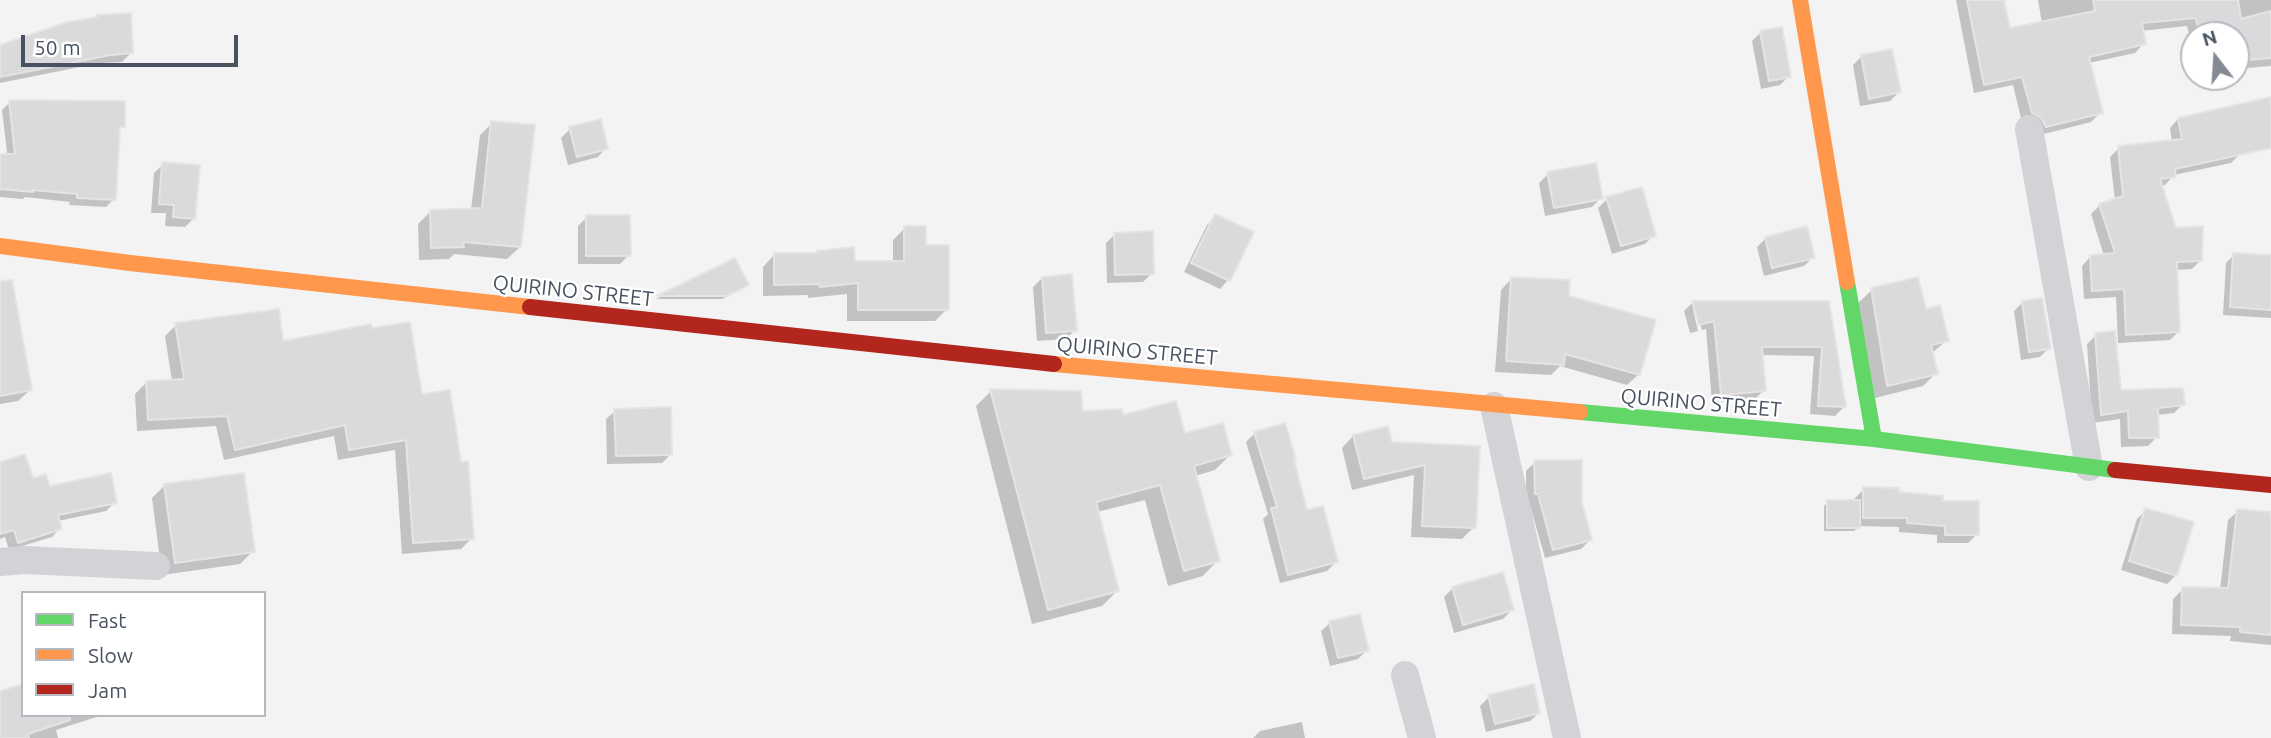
<!DOCTYPE html>
<html>
<head>
<meta charset="utf-8">
<style>
  body { margin:0 }
  #map { position:relative; width:2271px; height:738px; overflow:hidden; background:#f3f3f3; font-family:Ubuntu,sans-serif }
  canvas { display:block }
  .legend { position:absolute; left:21px; top:591px; width:245px; height:126px; box-sizing:border-box; background:#fff; border:2px solid #b6bac0; margin:0; padding:9px 12px; list-style:none; font-size:21px; color:#485261 }
  .legend li { display:flex; align-items:center; gap:14px; height:35px }
  .legend b { width:35px; border:2px solid #b6bac0 }
  .north { position:absolute; left:2180px; top:21px; width:70px; height:70px; box-sizing:border-box; background:#fff; border:2px solid #b6bac0; border-radius:50%; rotate:343deg; font-size:19px; font-weight:700; line-height:28px; text-align:center; color:#485261 }
  .north::after { content:''; display:block; margin:auto; width:24px; height:32px; background:#848a94; clip-path:polygon(50% 0,100% 100%,50% 72%,0 100%) }
  .scale { position:absolute; left:21px; top:35px; width:217px; height:32px; box-sizing:border-box; border:4px solid #485261; border-top:0; padding-left:9px; font-size:21px; line-height:24px; white-space:nowrap; color:#485261; -webkit-text-stroke:5px #fff; paint-order:stroke }
</style>
</head>
<body>
<div id="map">
<canvas width="2271" height="738"></canvas>
<ul class="legend">
<li><b style="height:9px;background:#63d668"></b>Fast</li>
<li><b style="height:9px;background:#ff974d"></b>Slow</li>
<li><b style="height:9px;background:#b3261e"></b>Jam</li>
</ul>
<div class="north">N</div>
<div class="scale">50 m</div>
</div>
<script>
const ctx = document.querySelector('canvas').getContext('2d');
ctx.lineJoin = 'round';
function fill(path, color) { ctx.fillStyle = color; ctx.fill(path, 'evenodd'); }
const toPath = rows => new Path2D(rows.map(r => 'M' + r).join(''));
function stroke(path, color, width, dash) { ctx.strokeStyle = color; ctx.lineWidth = width; ctx.lineCap = dash ? 'butt' : 'round'; ctx.setLineDash(dash || []); ctx.stroke(path); }
function write(font, color, halo, rows, align = 'center') {
  ctx.font = font + ' Ubuntu,sans-serif'; ctx.lineWidth = 5; ctx.setLineDash([]); ctx.textBaseline = 'middle'; ctx.strokeStyle = halo; ctx.fillStyle = color; for (const [text, x, y, turn = 0] of rows) {
    ctx.save(); ctx.translate(x, y); ctx.rotate((+turn || 0) * Math.PI / 180); ctx.textAlign = isNaN(turn) ? turn : align; if (halo) ctx.strokeText(text, 0, 0); ctx.fillText(text, 0, 0); ctx.restore();
  }
}
const shadow = toPath([
  [1956,0,2002,0,2008,30,2042,23,2038,0,2271,0,2271,66,2236,69,2236,35,2194,35,2194,53,2187,26,2141,31,2144,43,2135,53,2089,63,2101,112,2091,122,2036,136,2022,122,2013,85,1974,93],
  [1761,32,1789,76,1780,85,1761,89,1752,41],
  [0,46,131,53,122,62,100,63,0,83],
  [1861,57,1899,92,1890,101,1860,106,1853,65],
  [2271,99,2271,136,2240,154,2231,163,2174,175,2165,185,2160,186,2174,229,2201,260,2192,269,2176,270,2179,331,2170,340,2118,343,2116,297,2084,299,2082,266,2090,257,2104,256,2091,214,2100,205,2115,200,2110,157,2119,148,2172,142,2170,128,2178,119],
  [10,102,123,126,118,131,114,199,106,207,69,205,70,202,25,197,23,199,0,197,0,153,7,153,2,110],
  [492,123,520,247,507,259,454,254,449,259,419,260,418,224,430,212,471,210,480,135],
  [570,129,606,148,598,157,568,165,561,138],
  [163,164,194,218,185,227,165,226,166,213,151,213,154,173],
  [1548,174,1601,198,1592,207,1545,216,1539,183],
  [1607,199,1654,235,1645,244,1612,254,1598,208],
  [1216,216,1228,280,1220,289,1184,272,1207,225],
  [587,217,629,255,620,264,578,264,578,226],
  [905,228,924,247,947,309,935,321,847,321,847,294,808,298,808,295,763,296,763,267,774,255,815,255,817,252,853,263,893,263,893,240],
  [1115,234,1152,273,1143,282,1107,283,1106,243],
  [1766,238,1813,257,1804,266,1764,276,1757,247],
  [2234,255,2271,257,2271,318,2223,315,2226,263],
  [734,260,747,285,743,289,722,299,656,299],
  [1042,278,1075,330,1066,339,1037,341,1033,287],
  [1512,278,1567,297,1639,374,1627,385,1560,366,1551,375,1495,372,1501,290],
  [1872,290,1925,311,1947,340,1931,354,1936,373,1923,386,1875,398,1858,303],
  [1693,302,1827,303,1844,407,1835,416,1810,414,1814,356,1761,355,1764,390,1755,399,1712,403,1706,329,1702,330,1696,309,1693,309,1698,331,1690,333,1684,311],
  [2023,302,2049,348,2040,357,2021,360,2014,311],
  [176,325,282,343,421,396,472,538,461,549,402,554,395,450,338,460,334,436,224,460,216,426,137,431,135,394,146,383,172,381,165,336],
  [0,326,30,390,18,401,0,404],
  [2096,335,2119,391,2183,404,2174,413,2157,415,2157,437,2148,446,2121,447,2120,419,2092,423,2087,344],
  [991,391,1081,413,1122,417,1184,436,1230,455,1215,470,1195,476,1218,560,1203,576,1168,586,1145,500,1097,512,1117,591,1102,606,1032,624,976,406],
  [615,411,671,454,662,463,607,464,606,419],
  [1255,433,1292,460,1306,512,1336,562,1327,571,1280,583,1263,519,1268,514,1246,442],
  [1353,436,1391,444,1478,448,1474,527,1462,539,1411,537,1414,475,1352,490,1342,448],
  [1535,462,1580,502,1590,540,1581,549,1545,558,1529,502,1526,502,1526,471],
  [0,463,49,488,115,502,106,511,58,521,60,528,52,537,9,550,5,537,0,539],
  [165,485,253,551,240,564,162,575,152,498],
  [1864,489,1941,503,1977,534,1968,543,1937,543,1937,535,1899,532,1899,527,1859,526,1854,531,1824,531,1824,506,1828,502,1855,502,1855,498],
  [2146,510,2176,575,2167,584,2121,570,2137,519],
  [2238,511,2271,514,2271,645,2230,641,2231,636,2172,634,2173,599,2183,589,2220,590,2228,520],
  [1453,588,1512,610,1503,619,1454,633,1444,597],
  [1330,623,1367,650,1358,659,1330,666,1321,631],
  [0,692,23,715,103,715,56,730,58,738,0,738],
  [1489,697,1539,713,1530,721,1486,732,1480,706],
  [1302,722,1305,738,1253,738,1260,731]
]);
const building = toPath([
  [1967,0,2004,0,2010,28,2095,11,2093,0,2238,0,2241,19,2271,11,2271,58,2236,61,2236,35,2199,35,2196,18,2142,23,2146,44,2089,57,2103,113,2046,127,2041,118,2032,113,2022,77,1984,85,1967,0],
  [131,13,133,53,110,55,0,77,0,45,64,23,97,17,97,15,131,13],
  [1782,27,1791,77,1769,81,1760,31,1782,27],
  [1892,49,1901,92,1869,99,1861,55,1892,49],
  [2271,97,2271,148,2175,169,2176,177,2160,179,2176,228,2203,226,2202,261,2177,262,2180,332,2126,335,2124,289,2092,291,2090,255,2115,253,2099,204,2123,196,2118,146,2182,139,2178,118,2271,97],
  [9,100,125,101,125,127,120,127,116,200,77,198,77,194,33,190,33,192,0,189,0,154,15,154,9,100],
  [601,119,608,149,577,157,569,127,601,119],
  [491,121,535,125,521,247,463,242,464,247,431,248,430,210,482,208,491,121],
  [162,162,200,165,195,219,173,217,174,205,159,204,162,162],
  [1596,163,1603,199,1554,208,1547,172,1596,163],
  [1642,187,1656,236,1621,246,1606,197,1642,187],
  [1215,214,1254,232,1230,281,1191,263,1215,214],
  [586,215,630,215,631,256,586,256,586,215],
  [904,226,926,226,926,245,949,245,949,310,858,310,858,283,820,287,819,284,774,285,774,253,817,253,817,251,854,247,855,261,904,261,904,226],
  [1807,226,1815,258,1772,268,1765,237,1807,226],
  [1153,231,1154,274,1115,275,1114,233,1153,231],
  [2233,253,2271,255,2271,310,2230,307,2233,253],
  [735,258,749,285,727,296,657,296,735,258],
  [1072,274,1077,331,1046,333,1042,277,1072,274],
  [1511,277,1570,280,1569,296,1656,320,1640,375,1565,354,1564,365,1506,361,1511,277],
  [1918,277,1926,309,1940,305,1949,341,1931,345,1938,374,1887,386,1871,288,1918,277],
  [12,280,32,390,0,396,0,281,12,280],
  [2042,298,2051,349,2029,352,2022,301,2042,298],
  [1692,301,1829,301,1846,407,1818,406,1822,347,1762,347,1766,391,1721,395,1714,321,1699,325,1692,301],
  [279,309,283,341,371,324,372,328,410,322,422,394,450,390,461,462,468,461,474,539,413,543,406,440,349,450,345,425,235,450,227,416,148,420,146,381,184,379,175,323,279,309],
  [2115,331,2121,390,2183,388,2185,405,2158,408,2159,438,2129,438,2128,411,2101,415,2095,333,2115,331],
  [990,389,1081,391,1083,411,1122,409,1123,415,1176,401,1185,433,1223,423,1232,455,1194,466,1220,561,1184,571,1160,485,1096,502,1119,591,1048,610,990,389],
  [671,407,672,455,616,456,614,409,671,407],
  [1285,423,1296,459,1294,460,1307,510,1323,506,1338,562,1288,575,1271,508,1277,507,1254,432,1285,423],
  [1388,426,1392,442,1480,446,1476,528,1422,526,1425,465,1364,479,1353,435,1388,426],
  [25,454,33,478,46,474,50,486,111,473,117,503,58,515,62,529,18,543,14,530,0,534,0,462,25,454],
  [1534,460,1582,460,1582,502,1592,540,1553,550,1538,494,1535,494,1534,460],
  [244,473,255,552,175,563,164,484,244,473],
  [1863,487,1899,488,1899,492,1943,496,1943,501,1979,501,1979,535,1945,535,1945,526,1907,523,1907,518,1863,518,1863,487],
  [1827,500,1860,500,1860,528,1827,528,1827,500],
  [2145,508,2194,522,2177,576,2129,561,2145,508],
  [2237,509,2271,512,2271,635,2240,632,2240,627,2181,625,2182,587,2228,588,2237,509],
  [1503,572,1514,610,1463,625,1452,587,1503,572],
  [1360,614,1369,651,1338,658,1329,621,1360,614],
  [23,684,23,715,69,715,70,720,28,734,29,738,0,738,0,691,23,684],
  [1534,684,1540,713,1495,724,1488,695,1534,684]
]);
const street = toPath([
  [2029,129,2089,467],
  [1494,406,1567,738],
  [0,562,25,560,156,566],
  [1405,675,1422,738]
]);
const fast = toPath([
  [1847,282,1874,439],
  [1580,412,1874,439,2115,470]
]);
const slow = toPath([
  [1800,0,1847,282],
  [0,246,130,263,530,307],
  [1054,364,1580,412]
]);
const jam = toPath([
  [530,307,1054,364],
  [2115,470,2271,485]
]);
const streetNames = [
  ["QUIRINO STREET",573,291,6],
  ["QUIRINO STREET",1137,351,5],
  ["QUIRINO STREET",1701,403,5]
];
fill(shadow, '#0003');
fill(building, '#dadadc');
stroke(building, '#e4e4e5', 2);
stroke(street, '#d1d3d6', 28);
stroke(fast, '#63d668', 16);
stroke(slow, '#ff974d', 16);
stroke(jam, '#b3261e', 16);
write('21px', '#485261', '#fff', streetNames);
</script>
</body>
</html>
